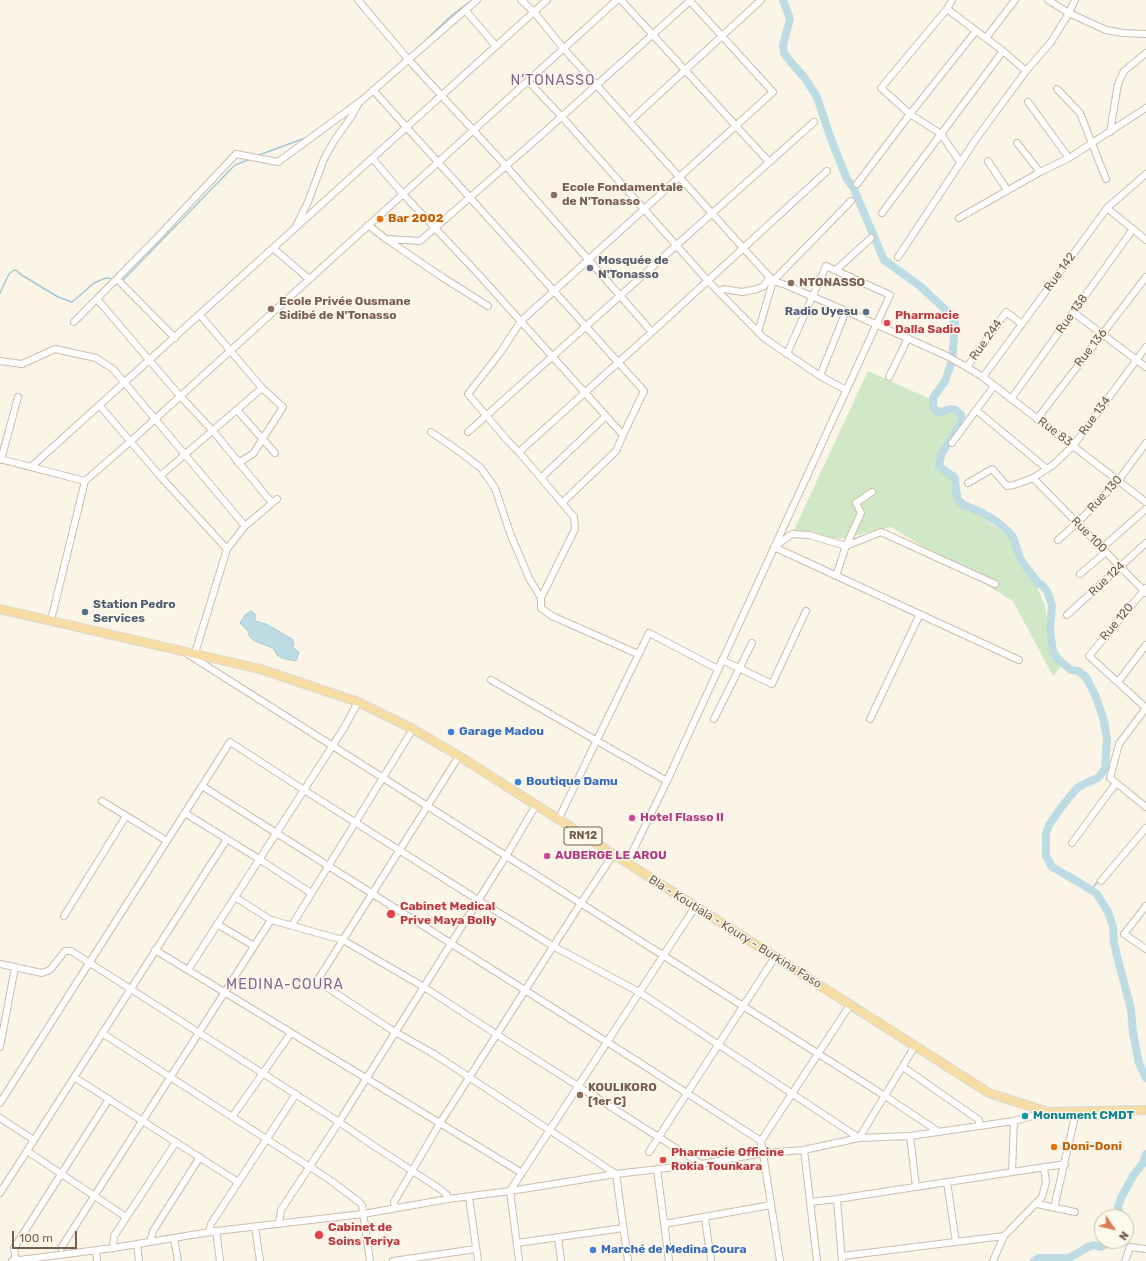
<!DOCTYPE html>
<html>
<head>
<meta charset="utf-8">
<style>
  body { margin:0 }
  #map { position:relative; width:1146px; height:1261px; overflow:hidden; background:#fbf5e7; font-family:Rubik,sans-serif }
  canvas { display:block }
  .north { position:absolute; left:1094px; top:1209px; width:40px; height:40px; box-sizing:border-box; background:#fef9ed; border:1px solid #c6bbad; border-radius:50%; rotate:125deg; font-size:11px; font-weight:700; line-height:16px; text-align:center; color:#735e4d }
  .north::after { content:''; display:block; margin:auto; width:14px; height:18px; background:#dc7e55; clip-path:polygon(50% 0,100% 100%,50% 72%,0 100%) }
  .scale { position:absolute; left:12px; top:1231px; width:65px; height:18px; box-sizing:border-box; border:2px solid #735e4d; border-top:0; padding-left:5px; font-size:12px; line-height:14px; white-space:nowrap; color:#735e4d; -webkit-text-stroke:3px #fef9ed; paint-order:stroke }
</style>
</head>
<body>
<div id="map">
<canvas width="1146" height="1261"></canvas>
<div class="north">N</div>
<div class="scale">100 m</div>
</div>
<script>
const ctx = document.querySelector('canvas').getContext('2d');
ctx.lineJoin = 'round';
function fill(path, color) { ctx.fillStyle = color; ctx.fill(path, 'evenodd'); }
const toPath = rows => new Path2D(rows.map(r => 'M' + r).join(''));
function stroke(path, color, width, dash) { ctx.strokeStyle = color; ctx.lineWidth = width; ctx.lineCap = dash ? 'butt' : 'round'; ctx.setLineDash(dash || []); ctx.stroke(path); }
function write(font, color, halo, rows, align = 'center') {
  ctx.font = font + ' Rubik,sans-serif'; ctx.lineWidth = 3; ctx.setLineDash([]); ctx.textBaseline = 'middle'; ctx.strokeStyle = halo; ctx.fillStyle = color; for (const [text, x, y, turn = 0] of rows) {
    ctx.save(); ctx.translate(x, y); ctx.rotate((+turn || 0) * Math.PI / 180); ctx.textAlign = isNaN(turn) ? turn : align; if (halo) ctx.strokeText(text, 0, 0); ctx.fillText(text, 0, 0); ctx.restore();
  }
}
const green = toPath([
  [868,371,928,398,938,414,955,414,959,419,942,464,950,476,957,501,1016,541,1045,605,1051,651,1061,667,1053,676,1013,601,891,527,841,539,793,532]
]);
const water = toPath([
  [251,611,255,614,255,621,266,624,292,639,294,643,293,648,299,652,296,661,282,658,277,655,273,648,255,641,249,636,249,632,240,623,245,615,251,611]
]);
const stream = toPath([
  [423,43,452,15,472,0],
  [259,155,308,137],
  [122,281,235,165,250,159],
  [0,293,9,274,14,270,16,270,20,274,58,297,72,302,94,283,106,278,114,279],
  [1091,890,1098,881]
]);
const river = toPath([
  [783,0,790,19,783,45,784,53,790,61,804,77,817,97,831,139,847,179,853,187,884,260,920,286,949,313,955,323,952,361,945,381,933,398,933,407,936,411,941,412,950,409,956,410,961,415,962,420,955,432,941,455,939,466,955,478,956,490,958,500,964,505,981,512,997,522,1008,531,1013,537,1020,558,1025,566,1039,584,1041,584,1047,591,1052,605,1050,630,1053,652,1058,659,1071,670,1078,671,1086,677,1096,697,1104,721,1107,739,1105,769,1098,778,1084,784,1076,789,1063,805,1049,825,1046,834,1046,856,1052,867,1080,883,1097,894,1108,912,1113,926,1114,943,1117,956,1131,1009,1133,1033,1139,1063,1146,1078],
  [1120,1217,1118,1207,1121,1198,1133,1176,1143,1163,1146,1154],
  [1034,1261,1038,1258,1069,1258,1088,1247,1094,1245,1101,1247,1113,1241]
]);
const minor = toPath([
  [358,0,408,59,506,166,652,332],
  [521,0,534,12,564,49,773,281,786,285,855,315,945,355,963,365,983,377,1146,502],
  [621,0,769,162],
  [952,0,947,9,881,88,910,114,941,134,960,162],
  [1048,0,1069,13,1106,30,1123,33,1146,34],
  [947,9,1003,51,1026,71],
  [465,10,496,46],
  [986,38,1015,0],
  [528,81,562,117,708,281,764,338,820,376,846,390],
  [1057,89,1080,113,1106,179],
  [373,90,644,391,623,435],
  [1028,102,1069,158],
  [630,121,761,0],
  [1110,132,1118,84,1124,71,1146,53],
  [1017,143,1040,172],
  [372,158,403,194,481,277,623,435,616,451,563,502],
  [988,161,1007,190],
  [857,184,910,114,976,31],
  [1107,208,1146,240],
  [882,213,1003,51],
  [959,218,1040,172,1069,158,1146,108],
  [368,225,386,239,442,277,488,306],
  [296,226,308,202,324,159,334,141,349,120,359,103],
  [386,239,420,241,539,137,691,0],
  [273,248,309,279],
  [898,257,976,139,1026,71,1051,42,1069,13,1075,0],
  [836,270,871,238],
  [117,279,175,338],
  [718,291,724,289,742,292,757,289,764,286,770,277],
  [97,299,180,396,213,431,272,503],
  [1073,312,1146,367],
  [200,315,262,388,283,407,253,454,238,463],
  [74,322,154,241,236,154,278,162,361,101,477,0],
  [758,332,773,281,851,201],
  [0,361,22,364,55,349,96,358,113,369,245,526],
  [967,367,1006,312,1022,324],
  [820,376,846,311],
  [889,377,908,338],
  [983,377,1107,208,1146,174],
  [1011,399,1133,229],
  [100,406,160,476,227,549],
  [237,410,275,453],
  [976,410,1047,469],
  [1037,419,1146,277],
  [431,432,460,452,481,468,495,488,510,533,529,578,541,598],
  [468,432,814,122],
  [952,443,994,386],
  [519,452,652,332,827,171],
  [0,459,85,481],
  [1,460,18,397],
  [31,467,547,0],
  [160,476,262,388],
  [541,478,606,416],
  [1033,478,1146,593],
  [968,483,992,469,1007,486,1014,485,1033,478,1053,465,1073,446,1146,347],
  [1058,540,1077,523,1118,481,1146,443],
  [1102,548,1146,509],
  [1080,574,1106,552],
  [836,576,846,546,861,513,856,503,872,492],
  [995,584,881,532,846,546,809,535,792,534,774,547,1019,660],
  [1146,588,1089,656,1146,708],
  [1067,615,1146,543],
  [51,620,85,481,132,440,617,0],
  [186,653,885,1096,939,1132],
  [195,653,227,549,245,526,277,499],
  [638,654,552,616,541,608,541,598,575,529,574,517,519,452,507,440,468,394,500,353,521,321,773,92,690,1],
  [722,660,772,684,806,611],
  [491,680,667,781],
  [1118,682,1146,645],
  [1146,708,1119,744,1110,778,1146,807],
  [714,719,752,643],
  [870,719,920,614],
  [459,756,317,981,395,1032,434,1054,616,1174,628,1261],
  [202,786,637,1061,761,1141],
  [102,801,167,841],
  [185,813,259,859,311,893],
  [558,820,649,633,718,669],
  [1072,843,1116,783],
  [627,863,667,781,890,295,826,266,787,354],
  [1101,881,1146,828],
  [1146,906,1124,934,1146,949],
  [64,916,126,816],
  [271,920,343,940,424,987,496,1034,701,1164],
  [217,924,254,946],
  [292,925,413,729],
  [155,950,522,1173],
  [0,964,42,973,50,970,65,951,71,951,339,1122,368,1142,440,1189,447,1195,448,1199],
  [188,970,344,728,358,702],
  [102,1033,330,1180,359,1202,362,1205,370,1261],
  [0,1047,15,967],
  [903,1067,979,1120,979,1126],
  [74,1077,238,1182],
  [0,1103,230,742,304,790,478,900,553,946,639,992,859,1138,915,1046],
  [232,1117,291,1033],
  [0,1118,34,1140],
  [910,1136,916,1187],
  [804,1150,817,1261],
  [27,1151,126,1217],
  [649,1152,775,957],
  [657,1169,669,1261],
  [1012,1172,1014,1121],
  [947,1182,956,1242],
  [0,1193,227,839],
  [469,1197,478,1261],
  [837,1199,842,1261],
  [810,1202,837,1199,1065,1164],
  [1037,1204,1075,1212],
  [395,1208,394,1202,440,1123,581,903,613,855],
  [1054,1208,1076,1112],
  [705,1218,711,1261],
  [279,1224,281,1210,339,1122,506,856,536,805],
  [664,1224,771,1205],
  [255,1227,260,1261],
  [216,1231,220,1261],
  [209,1232,211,1224,296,1094],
  [174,1238,178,1261],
  [558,1238,561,1261],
  [150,1242,153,1231,200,1157],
  [517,1243,623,1228],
  [137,1244,139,1261],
  [61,1248,271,920,235,897],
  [113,1248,114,1236,176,1142],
  [96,1250,97,1261],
  [842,1256,1004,1236],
  [12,1261,113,1248,216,1231,363,1214,448,1199,510,1191,616,1174,701,1164,763,1153,804,1150,859,1138,910,1136,1014,1121,1048,1112],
  [16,1261,14,1248,109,1099],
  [393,1261,476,1249],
  [519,1261,510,1191,695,907],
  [780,1261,761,1141,850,1005],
  [993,1261,1004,1236,1042,1197,1046,1182,1044,1168],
  [1125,1261,1130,1247,1146,1249]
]);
const major = toPath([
  [0,609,260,669,358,702,413,729,459,756,989,1093,1048,1112,1146,1110]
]);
const markers = [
  [554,195,4,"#8d6e63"],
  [380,219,4,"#e8710a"],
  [590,268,4,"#6b7280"],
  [791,283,4,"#8d6e63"],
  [271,309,4,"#8d6e63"],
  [866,312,4,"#5c6f8a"],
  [887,323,4,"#e0444e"],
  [85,612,4,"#5c6f8a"],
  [451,732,4,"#3f7fe0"],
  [518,782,4,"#3f7fe0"],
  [632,818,4,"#d1479c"],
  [547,856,4,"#d1479c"],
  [391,914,5,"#e0444e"],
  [580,1095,4,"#8d6e63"],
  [1025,1116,4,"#0f9aa8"],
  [1054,1147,4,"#e8710a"],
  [663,1160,4,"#e0444e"],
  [319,1235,5,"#e0444e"],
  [593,1250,4,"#3f7fe0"]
];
const shields = [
  [583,836,38]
];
const shieldNames = [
  ["RN12",583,836]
];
const educationNames = [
  ["Ecole Fondamentale",562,188],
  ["de N'Tonasso",562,202],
  ["NTONASSO",799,283],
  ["Ecole Privée Ousmane",279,302],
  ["Sidibé de N'Tonasso",279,316],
  ["KOULIKORO",588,1088],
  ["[1er C]",588,1102]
];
const foodNames = [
  ["Bar 2002",388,219],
  ["Doni-Doni",1062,1147]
];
const worshipNames = [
  ["Mosquée de",598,261],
  ["N'Tonasso",598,275]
];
const streetNames = [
  ["Rue 142",1060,272,-54],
  ["Rue 138",1072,314,-54],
  ["Rue 244",986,340,-55],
  ["Rue 136",1091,348,-52],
  ["Rue 134",1095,416,-54],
  ["Rue 83",1055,432,37],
  ["Rue 130",1105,494,-47],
  ["Rue 100",1089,535,45],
  ["Rue 124",1107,579,-43],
  ["Rue 120",1117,622,-50],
  ["Bla - Koutiala - Koury - Burkina Faso",735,932,32]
];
const serviceNames = [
  ["Radio Uyesu",858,312],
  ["Station Pedro",93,605,"left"],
  ["Services",93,619,"left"]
];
const healthNames = [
  ["Pharmacie",895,316],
  ["Dalla Sadio",895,330],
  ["Cabinet Medical",400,907],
  ["Prive Maya Bolly",400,921],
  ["Pharmacie Officine",671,1153],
  ["Rokia Tounkara",671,1167],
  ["Cabinet de",328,1228],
  ["Soins Teriya",328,1242]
];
const shopNames = [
  ["Garage Madou",459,732],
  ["Boutique Damu",526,782],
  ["Marché de Medina Coura",601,1250]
];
const hotelNames = [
  ["Hotel Flasso II",640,818],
  ["AUBERGE LE AROU",555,856]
];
const cultureNames = [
  ["Monument CMDT",1033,1116]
];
const quarterNames = [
  ["N'TONASSO",553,81],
  ["MEDINA-COURA",285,985]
];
fill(green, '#d1e8c6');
fill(water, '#bddbe3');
stroke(water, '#a4c9d4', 1);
stroke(stream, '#a4c9d4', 1.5);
stroke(river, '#bddbe3', 8);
stroke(minor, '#ccbdae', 8);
stroke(major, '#dbd5d1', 10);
stroke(minor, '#fff', 6);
stroke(major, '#f5dda4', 8);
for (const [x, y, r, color] of markers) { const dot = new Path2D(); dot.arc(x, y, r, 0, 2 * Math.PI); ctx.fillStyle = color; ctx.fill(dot); stroke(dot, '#fef9ed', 1.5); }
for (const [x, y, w] of shields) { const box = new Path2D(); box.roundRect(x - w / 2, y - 9, w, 18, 3); ctx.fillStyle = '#fef9ed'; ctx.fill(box); stroke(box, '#735e4d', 1); }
write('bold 11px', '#735e4d', null, shieldNames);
write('bold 12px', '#785e54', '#fef9ed', educationNames, 'left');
write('bold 12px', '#c56008', '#fef9ed', foodNames, 'left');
write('bold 12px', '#5b616d', '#fef9ed', worshipNames, 'left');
write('12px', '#735e4d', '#fef9ed', streetNames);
write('bold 12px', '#4e5e75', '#fef9ed', serviceNames, 'right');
write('bold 12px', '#be3a42', '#fef9ed', healthNames, 'left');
write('bold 12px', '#366cbe', '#fef9ed', shopNames, 'left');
write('bold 12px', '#b23c85', '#fef9ed', hotelNames, 'left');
write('bold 12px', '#0d838f', '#fef9ed', cultureNames, 'left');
ctx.letterSpacing = '1px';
write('14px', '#84658f', '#fef9ed', quarterNames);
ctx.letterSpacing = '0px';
</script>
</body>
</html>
